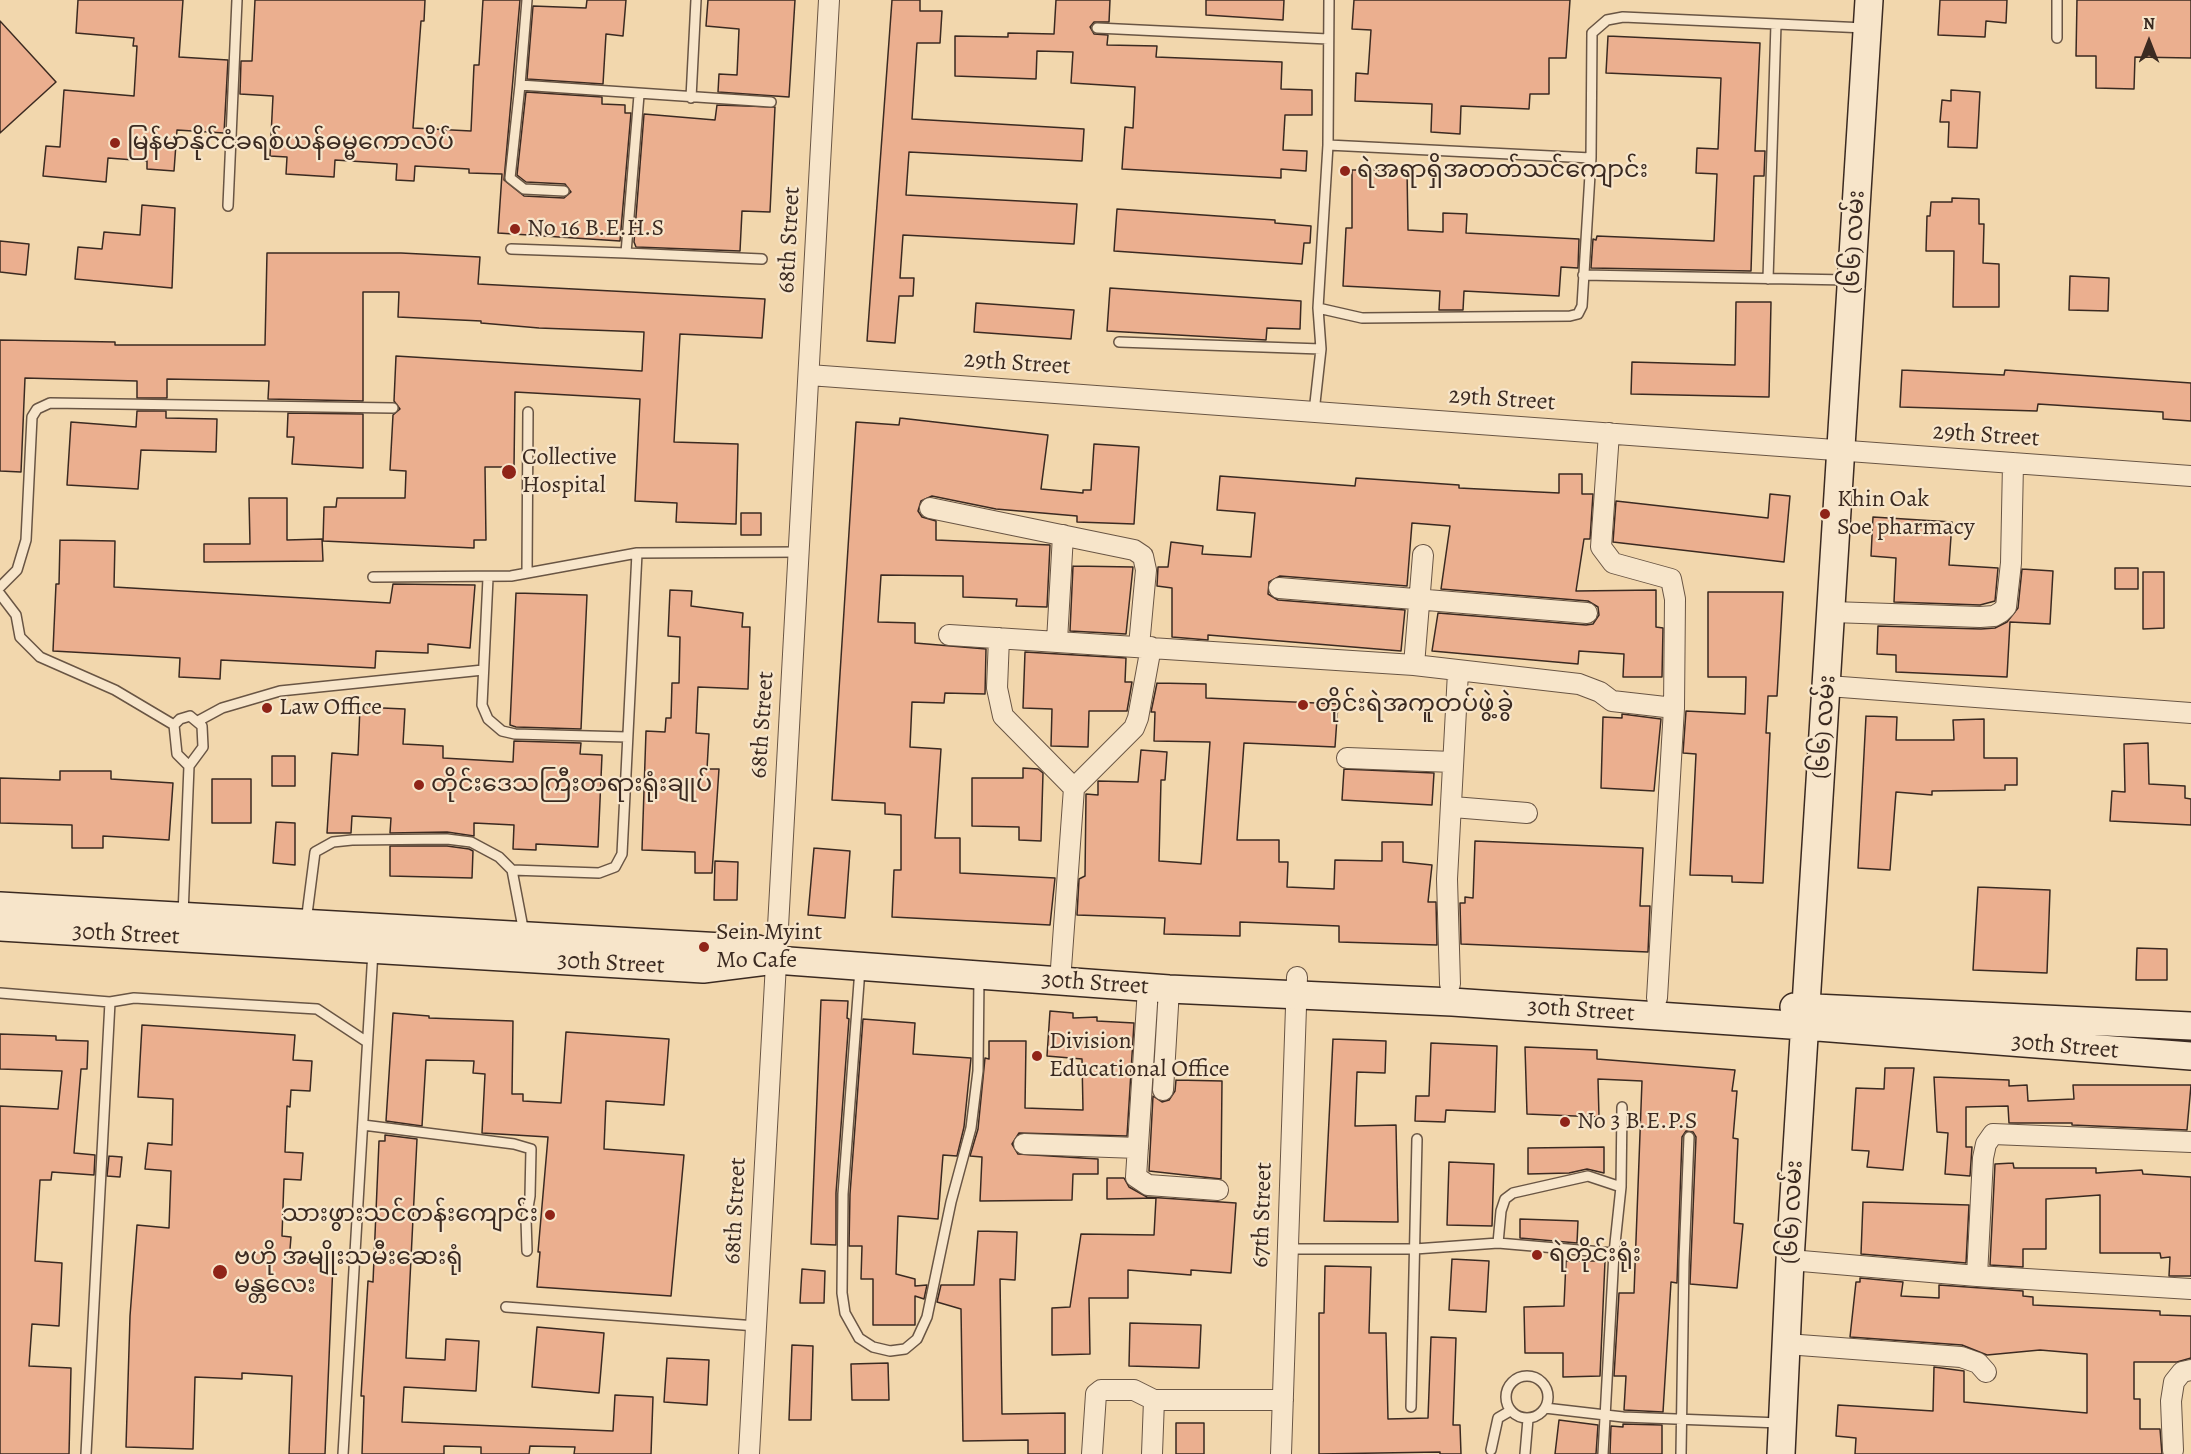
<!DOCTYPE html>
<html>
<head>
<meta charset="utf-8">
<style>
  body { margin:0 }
  #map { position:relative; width:2191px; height:1454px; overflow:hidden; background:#f2d7ad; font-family:Alegreya,serif }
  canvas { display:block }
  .north { position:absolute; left:2119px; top:12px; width:60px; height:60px; -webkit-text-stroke:4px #f7e5ca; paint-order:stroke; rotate:0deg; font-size:16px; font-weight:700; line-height:24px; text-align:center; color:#3b2a21 }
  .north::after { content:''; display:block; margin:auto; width:21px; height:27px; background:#3b2a21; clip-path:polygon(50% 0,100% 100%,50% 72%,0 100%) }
</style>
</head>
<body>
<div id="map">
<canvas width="2191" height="1454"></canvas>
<div class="north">N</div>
</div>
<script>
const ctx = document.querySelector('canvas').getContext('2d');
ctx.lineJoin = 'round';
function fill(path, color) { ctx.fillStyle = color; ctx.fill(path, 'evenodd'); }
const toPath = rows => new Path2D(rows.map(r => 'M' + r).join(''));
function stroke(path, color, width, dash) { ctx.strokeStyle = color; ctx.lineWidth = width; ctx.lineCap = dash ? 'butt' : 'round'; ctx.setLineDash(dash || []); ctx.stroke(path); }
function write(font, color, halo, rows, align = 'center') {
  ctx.font = font + ' Alegreya,"Noto Sans Myanmar",serif'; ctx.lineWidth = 4.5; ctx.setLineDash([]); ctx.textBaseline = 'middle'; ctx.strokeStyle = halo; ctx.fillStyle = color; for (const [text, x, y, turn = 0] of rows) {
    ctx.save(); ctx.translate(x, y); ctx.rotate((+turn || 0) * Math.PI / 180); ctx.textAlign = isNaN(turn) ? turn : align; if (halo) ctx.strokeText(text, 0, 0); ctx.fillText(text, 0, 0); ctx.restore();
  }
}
const building = toPath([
  [78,0,183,0,179,57,228,60,224,133,177,130,174,171,147,169,147,161,108,158,106,182,43,176,46,146,60,147,64,90,134,96,137,46,133,46,134,38,76,33,78,0],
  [255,0,425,0,424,21,421,21,413,128,471,131,474,65,479,65,483,0,520,0,504,180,524,196,564,198,571,192,565,184,526,182,517,175,526,92,602,97,602,104,625,105,625,113,631,113,620,241,498,233,502,174,469,173,469,169,415,166,414,181,396,180,397,164,335,160,334,177,286,174,287,157,270,156,273,96,240,94,241,61,252,61,255,0],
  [587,0,626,0,623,36,606,34,603,84,527,79,533,6,586,8,587,0],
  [708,0,795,0,789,97,718,92,719,74,737,75,739,29,706,26,708,0],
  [892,0,920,0,920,11,942,11,940,43,917,43,912,119,1084,129,1082,161,909,152,906,195,1077,204,1074,244,903,235,900,278,914,278,913,296,899,296,895,343,867,341,892,0],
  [1056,0,1110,0,1109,22,1094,22,1090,27,1094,34,1108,35,1107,45,1157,46,1156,57,1282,62,1281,89,1312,90,1312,115,1285,115,1283,150,1307,151,1306,171,1281,169,1281,178,1122,169,1125,127,1133,128,1135,87,1071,83,1073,52,1037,51,1036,79,955,76,955,36,1008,37,1008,33,1054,34,1056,0],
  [1206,0,1284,0,1283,20,1206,15,1206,0],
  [1354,0,1570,0,1566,58,1549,58,1549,94,1530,94,1529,109,1461,106,1460,134,1431,132,1432,104,1355,101,1356,73,1368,74,1371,30,1352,29,1354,0],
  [1940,0,2007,0,2006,23,1986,21,1985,37,1938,35,1940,0],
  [2077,0,2191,0,2191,58,2135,57,2134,89,2096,88,2096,56,2076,56,2077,0],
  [0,21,56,82,0,133,0,21],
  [1608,36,1760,43,1755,151,1765,151,1764,176,1754,176,1751,271,1591,268,1593,239,1596,240,1597,236,1714,241,1717,174,1696,173,1697,148,1718,149,1721,78,1606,73,1608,36],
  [1951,90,1980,92,1977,148,1948,147,1949,122,1940,122,1942,100,1951,101,1951,90],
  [717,105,775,107,770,212,742,211,740,251,636,247,634,242,644,114,715,120,717,105],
  [1352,170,1407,170,1408,230,1443,232,1443,213,1467,214,1466,233,1579,239,1578,268,1561,267,1559,296,1464,291,1463,310,1439,310,1440,291,1343,286,1346,228,1352,228,1352,170],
  [1952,198,1979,199,1979,224,1984,224,1983,263,1999,264,1999,307,1953,307,1954,251,1926,251,1927,216,1930,216,1931,202,1952,202,1952,198],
  [142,205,175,208,172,288,75,279,78,247,102,249,104,232,140,235,142,205],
  [1117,209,1275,220,1275,223,1311,226,1310,243,1304,243,1302,264,1114,251,1117,209],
  [0,241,29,244,26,275,0,272,0,241],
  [267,253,401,253,480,257,478,284,765,299,762,338,680,334,674,442,738,444,736,524,676,522,677,503,635,501,640,399,515,392,514,467,485,467,486,540,474,540,474,548,323,541,324,507,336,507,337,498,405,498,406,471,390,470,393,415,400,409,394,401,396,356,642,371,644,332,539,328,481,323,481,321,398,317,399,292,363,292,363,401,268,399,269,381,167,379,167,398,137,398,137,381,25,378,21,472,0,471,0,340,115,342,115,345,265,345,267,253],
  [2070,276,2109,278,2108,311,2069,310,2070,276],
  [1110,288,1301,301,1300,329,1267,328,1266,340,1107,331,1110,288],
  [1736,302,1771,302,1769,397,1631,394,1632,362,1735,365,1736,302],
  [976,303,1074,310,1071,339,974,332,976,303],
  [1902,370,2004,375,2005,370,2191,383,2191,421,2163,419,2163,412,2038,404,2037,411,1900,407,1902,370],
  [137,411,166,411,166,418,217,419,216,452,141,450,138,489,67,485,71,422,136,427,137,411],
  [288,413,363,414,363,468,292,464,294,437,287,437,288,413],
  [900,418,1048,435,1041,489,1083,493,1083,490,1091,490,1094,444,1139,447,1134,524,1077,522,1077,516,996,509,932,496,921,501,918,511,922,517,936,521,936,540,1050,545,1047,607,1016,606,1017,599,963,597,963,576,881,575,878,622,915,623,915,643,986,649,985,694,945,693,944,703,912,702,910,747,941,749,935,838,960,838,960,873,1055,878,1050,925,892,917,894,870,901,870,901,815,885,814,885,803,832,800,856,422,899,425,900,418],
  [1559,474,1582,474,1582,494,1593,494,1590,539,1584,539,1576,591,1656,590,1656,627,1663,628,1662,677,1623,677,1624,654,1579,651,1578,664,1432,651,1438,613,1586,625,1593,624,1599,615,1598,607,1588,601,1441,589,1450,526,1412,523,1407,586,1280,576,1269,582,1268,594,1278,600,1405,610,1401,651,1208,635,1208,640,1172,637,1172,588,1157,586,1158,567,1168,567,1171,542,1203,546,1202,554,1251,557,1255,513,1217,510,1220,476,1355,486,1356,478,1459,485,1459,488,1559,493,1559,474],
  [1770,494,1790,496,1784,562,1613,542,1616,501,1768,518,1770,494],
  [249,498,287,498,287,540,322,539,323,561,204,562,204,544,250,544,249,498],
  [741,513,761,513,761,535,741,535,741,513],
  [1873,517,1952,522,1949,565,1998,568,1995,601,1980,605,1894,602,1896,558,1871,556,1873,517],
  [60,540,115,541,114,587,390,603,393,584,475,585,470,648,428,644,428,653,376,651,375,668,221,660,220,679,179,677,180,658,53,651,56,584,59,584,60,540],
  [1073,566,1133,567,1126,634,1070,631,1073,566],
  [2115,568,2138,568,2138,589,2115,589,2115,568],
  [2022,569,2053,571,2050,624,2010,622,2007,677,1896,672,1896,655,1877,654,1878,626,1981,629,1995,628,2007,622,2018,608,2022,569],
  [2143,572,2164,572,2164,628,2143,629,2143,572],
  [670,590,692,591,691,606,743,613,742,627,750,627,748,689,698,687,696,733,709,734,707,769,719,769,712,873,695,873,695,852,642,850,646,731,665,732,666,718,671,718,672,683,679,683,680,637,668,636,670,590],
  [1708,592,1783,592,1777,696,1768,696,1766,733,1770,733,1763,883,1732,882,1732,876,1690,875,1696,754,1683,753,1686,711,1745,714,1746,677,1708,677,1708,592],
  [516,593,587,595,581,729,516,727,510,725,516,593],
  [1025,652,1126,658,1125,682,1132,682,1127,711,1089,711,1088,747,1051,746,1052,709,1023,708,1025,652],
  [1157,683,1206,684,1206,698,1338,704,1335,747,1244,743,1237,840,1279,840,1279,862,1288,862,1287,887,1334,889,1335,860,1382,861,1382,842,1403,842,1403,862,1432,865,1428,902,1436,902,1437,945,1339,942,1339,926,1240,922,1240,936,1164,934,1165,918,1077,915,1079,879,1085,876,1086,794,1098,795,1098,781,1138,782,1141,750,1167,752,1165,780,1161,780,1159,861,1201,864,1210,742,1154,741,1155,712,1151,712,1157,683],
  [360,707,405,709,403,744,443,746,443,758,513,762,514,741,581,743,580,754,602,755,598,847,536,844,536,850,513,849,514,825,474,823,474,836,447,832,390,833,391,818,352,816,351,833,327,833,332,753,358,755,360,707],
  [1622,714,1661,719,1654,791,1601,788,1603,717,1622,718,1622,714],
  [1866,716,1897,717,1896,740,1954,740,1953,720,1984,719,1984,758,2017,758,2017,785,2005,785,2005,790,1932,791,1932,795,1896,792,1890,870,1858,868,1866,716],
  [2148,743,2149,784,2185,786,2185,798,2191,799,2191,825,2110,821,2112,791,2125,792,2124,744,2148,743],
  [272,756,295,756,295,786,272,786,272,756],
  [1023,768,1038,769,1043,773,1041,841,1019,840,1019,827,972,826,972,778,1023,778,1023,768],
  [1344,769,1434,773,1432,805,1342,800,1344,769],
  [60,771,111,771,111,779,173,783,169,840,103,836,103,848,72,848,72,825,0,823,0,778,60,780,60,771],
  [212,779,251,779,251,823,212,823,212,779],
  [276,822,295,823,295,865,273,863,276,822],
  [1475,841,1643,848,1640,906,1650,906,1648,952,1461,944,1460,903,1465,903,1465,897,1473,898,1475,841],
  [390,846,447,846,469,849,473,851,472,878,390,876,390,846],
  [814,848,850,851,845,918,808,915,814,848],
  [715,861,738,862,737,900,714,900,715,861],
  [1978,887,2050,890,2047,973,1973,970,1978,887],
  [2137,948,2167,949,2167,980,2136,980,2137,948],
  [821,1000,848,1001,847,1018,849,1019,836,1193,836,1245,811,1244,821,1000],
  [1050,1011,1073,1013,1073,1018,1097,1017,1097,1021,1134,1023,1127,1136,1019,1133,1012,1144,1018,1154,1098,1159,1098,1174,1073,1174,1072,1200,980,1201,982,1157,970,1156,978,1129,985,1058,989,1059,989,1041,1026,1041,1025,1108,1083,1110,1082,1059,1047,1056,1050,1011],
  [393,1013,429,1016,429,1018,513,1021,512,1094,523,1094,523,1101,561,1103,566,1032,669,1039,664,1105,606,1101,604,1149,684,1155,671,1296,537,1287,540,1252,538,1252,548,1137,482,1133,485,1074,473,1073,474,1061,426,1060,422,1126,386,1121,393,1013],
  [863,1019,915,1023,913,1054,971,1058,964,1127,957,1156,943,1155,938,1219,898,1216,896,1274,915,1279,915,1286,927,1285,924,1299,915,1296,915,1325,873,1325,873,1279,861,1279,862,1246,849,1246,850,1194,863,1019],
  [142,1025,295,1035,293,1060,312,1061,310,1091,291,1090,290,1107,287,1106,285,1152,303,1153,301,1180,284,1179,282,1236,291,1237,289,1261,333,1263,325,1454,289,1454,292,1376,242,1373,242,1379,195,1377,193,1449,126,1447,130,1316,137,1225,169,1228,171,1171,145,1169,148,1143,172,1145,173,1099,138,1097,142,1025],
  [0,1034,56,1036,56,1040,88,1041,87,1069,81,1069,74,1153,95,1155,94,1175,52,1172,51,1180,40,1180,35,1261,62,1263,59,1326,32,1324,29,1366,71,1368,69,1454,0,1454,0,1106,58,1109,62,1071,0,1069,0,1034],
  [1333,1039,1386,1041,1385,1073,1357,1072,1355,1126,1396,1125,1398,1222,1324,1221,1333,1039],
  [1431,1043,1497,1046,1495,1112,1446,1110,1445,1122,1415,1121,1416,1096,1429,1096,1431,1043],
  [1525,1047,1597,1050,1597,1059,1735,1070,1732,1091,1737,1091,1733,1138,1738,1139,1734,1223,1743,1224,1737,1288,1690,1284,1696,1137,1693,1132,1686,1131,1682,1137,1677,1283,1671,1282,1663,1412,1624,1410,1626,1376,1614,1376,1619,1293,1634,1293,1642,1081,1598,1079,1599,1117,1527,1114,1525,1047],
  [1885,1068,1914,1068,1903,1170,1867,1167,1869,1151,1852,1150,1856,1088,1884,1089,1885,1068],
  [1934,1077,2009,1080,2009,1086,2027,1085,2028,1101,2074,1099,2073,1085,2191,1085,2187,1130,2072,1125,2072,1123,2009,1123,2008,1106,1966,1107,1966,1147,1972,1147,1970,1176,1945,1174,1948,1133,1937,1132,1934,1077],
  [1176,1080,1222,1081,1221,1179,1149,1171,1153,1096,1162,1102,1169,1100,1175,1091,1176,1080],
  [385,1135,417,1139,406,1358,445,1360,446,1339,479,1341,476,1391,404,1387,402,1422,613,1431,615,1395,653,1397,651,1454,574,1454,575,1447,530,1446,529,1454,481,1454,481,1447,444,1446,444,1454,362,1454,364,1396,361,1396,368,1281,373,1282,379,1141,385,1141,385,1135],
  [1604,1147,1604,1173,1587,1169,1569,1173,1528,1174,1528,1148,1604,1147],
  [109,1156,122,1157,120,1177,107,1176,109,1156],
  [1449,1162,1494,1164,1492,1226,1447,1225,1449,1162],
  [2013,1163,2014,1168,2096,1168,2096,1173,2142,1170,2143,1174,2191,1177,2191,1276,2169,1276,2170,1257,2161,1258,2160,1253,2100,1253,2100,1195,2046,1199,2046,1249,2023,1249,2023,1267,1990,1265,1995,1164,2013,1163],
  [1107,1178,1124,1178,1129,1187,1147,1197,1236,1203,1231,1273,1191,1270,1191,1275,1128,1270,1128,1298,1089,1298,1090,1354,1052,1355,1052,1308,1070,1307,1081,1234,1154,1235,1156,1198,1107,1199,1107,1178],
  [1863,1202,1969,1205,1966,1263,1861,1254,1863,1202],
  [1520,1219,1578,1221,1577,1243,1520,1238,1520,1219],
  [978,1231,1017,1232,1015,1280,1000,1279,1002,1414,1065,1413,1065,1454,1028,1454,1028,1440,963,1441,961,1309,937,1302,941,1285,974,1285,978,1231],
  [1452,1259,1489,1261,1486,1312,1449,1310,1452,1259],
  [1566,1261,1605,1261,1600,1376,1563,1377,1563,1353,1525,1353,1524,1307,1564,1306,1566,1261],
  [1325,1266,1371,1267,1369,1333,1386,1333,1388,1419,1428,1418,1431,1337,1456,1338,1453,1425,1460,1425,1461,1454,1440,1454,1440,1452,1319,1454,1319,1313,1324,1313,1325,1266],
  [802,1269,825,1271,824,1303,800,1303,802,1269],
  [1860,1278,1903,1282,1901,1296,1939,1298,1939,1285,2023,1291,2023,1296,2033,1297,2033,1305,2160,1311,2160,1315,2191,1316,2191,1358,2177,1362,2134,1362,2134,1399,2140,1399,2140,1429,2160,1429,2162,1454,1855,1454,1856,1438,1836,1436,1838,1405,1933,1411,1934,1367,1964,1371,1964,1402,2087,1413,2087,1354,2040,1350,1987,1355,1962,1345,1850,1337,1856,1282,1860,1282,1860,1278],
  [1130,1323,1201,1325,1199,1368,1129,1366,1130,1323],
  [537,1327,604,1333,599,1393,532,1387,537,1327],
  [792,1345,813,1346,811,1420,789,1420,792,1345],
  [667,1358,709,1360,707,1405,664,1402,667,1358],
  [888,1363,889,1400,852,1400,851,1364,888,1363],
  [1559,1420,1598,1425,1596,1454,1555,1454,1559,1420],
  [1176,1423,1204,1423,1204,1454,1176,1454,1176,1423],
  [1623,1424,1662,1425,1662,1454,1610,1454,1611,1426,1623,1427,1623,1424]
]);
const lane = toPath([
  [527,0,520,85,771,102],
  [1097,28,1328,39],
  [2057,38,2057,0],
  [520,85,510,178,524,189,564,191],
  [691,98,696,0],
  [1328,145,1591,158],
  [228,206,237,0],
  [511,249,626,253,639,95],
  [626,253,762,259],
  [1583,275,1848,280],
  [1768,279,1776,24],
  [1318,308,1362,318,1570,316,1578,314,1582,306,1591,158,1592,33,1607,20,1623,17,1865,28],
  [1119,342,1321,349],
  [1314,412,1321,349,1318,308,1328,145,1329,0],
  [527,573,528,412],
  [373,577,511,576,637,553,800,552],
  [488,578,482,705,488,719,502,731,515,734,627,737],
  [0,587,17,570,26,540,32,417,37,409,50,403,393,408],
  [0,594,16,615,20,637,40,657,115,690,174,725,177,754,189,766,183,915],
  [198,721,222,708,280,691,483,670],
  [174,725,180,719,190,716,202,726,203,747,189,766],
  [512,870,599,873,615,867,622,854,637,553],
  [306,922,315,852,333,842,352,840,447,839,471,842,499,857,512,870,524,933],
  [860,969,843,1194,842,1293,845,1313,859,1338,873,1347,890,1351,905,1349,917,1339,927,1317,951,1202,971,1128,978,1071,979,976],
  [0,993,110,1002],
  [363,1125,514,1144,531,1149,530,1196,526,1219,527,1251],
  [1498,1243,1501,1211,1505,1199,1513,1193,1588,1176,1621,1187],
  [1288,1249,1415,1249,1498,1243,1614,1253],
  [506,1307,756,1326],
  '1506 1397a21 21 0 1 1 42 0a21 21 0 1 1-42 0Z',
  [1411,1407,1417,1139],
  [1545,1408,1623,1417,1780,1423],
  [1491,1450,1498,1418,1510,1411],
  [86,1454,110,1002,134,998,317,1009,367,1042],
  [343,1454,373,951],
  [1525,1454,1528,1419],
  [1603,1454,1614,1253,1621,1187,1622,1107],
  [1681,1454,1684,1261,1689,1137]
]);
const street = toPath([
  [809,375,2191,476],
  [1609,433,1601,547,1613,563,1671,579,1675,599,1674,708,1657,998],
  [930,508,1134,550,1143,556,1146,570,1139,646],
  [1279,588,1587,613],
  [1832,612,1980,617,1994,616,2001,612,2006,607,2011,563,2013,463],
  [949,635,1414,665,1579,684,1600,692,1612,701,1674,708],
  [999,638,997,688,1003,716,1074,788],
  [1057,641,1063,535],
  [1414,665,1423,555],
  [1828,686,2191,713],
  [1347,758,1453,762],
  [1453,807,1527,813],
  [1060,982,1074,788,1134,728,1138,718,1151,647],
  [1450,984,1447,879,1458,672],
  [1148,988,1136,1177,1148,1185,1218,1190],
  [1163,1090,1169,989],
  [1024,1144,1138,1148],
  [1790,1260,1977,1276,2191,1289],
  [1977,1276,1983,1158,1986,1144,1993,1134,2191,1142],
  [1786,1344,1961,1357,1978,1363,1986,1372],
  [2173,1450,2171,1401,2174,1382,2182,1372,2191,1370],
  [749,1454,829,0],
  [1092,1454,1096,1394,1101,1390,1134,1390,1154,1400],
  [1152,1454,1154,1400,1283,1400],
  [1281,1454,1297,977]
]);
const secondary = toPath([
  [0,906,758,949],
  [0,927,703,969,775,960,1169,989,1452,1002,1805,1026,2191,1056],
  [1794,1007,2191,1026],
  [1781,1454,1790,1260,1869,0]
]);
const markers = [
  [115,143,6,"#8f2418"],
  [1345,171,6,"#8f2418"],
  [515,229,6,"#8f2418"],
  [509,472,8,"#8f2418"],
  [1825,514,6,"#8f2418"],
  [1303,705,6,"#8f2418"],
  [267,708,6,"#8f2418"],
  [419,785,6,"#8f2418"],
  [704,947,6,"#8f2418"],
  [1037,1056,6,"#8f2418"],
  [1565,1122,6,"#8f2418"],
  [550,1215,6,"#8f2418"],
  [1537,1255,6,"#8f2418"],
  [220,1272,8,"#8f2418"]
];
const poiNames = [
  ["မြန်မာနိုင်ငံခရစ်ယန်ဓမ္မကောလိပ်",127,143],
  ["ရဲအရာရှိအတတ်သင်ကျောင်း",1357,171],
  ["No 16 B.E.H.S",527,229],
  ["Collective",522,458],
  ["Hospital",522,486],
  ["Khin Oak",1837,500],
  ["Soe pharmacy",1837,528],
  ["တိုင်းရဲအကူတပ်ဖွဲ့ခွဲ",1315,705],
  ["Law Office",279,708],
  ["တိုင်းဒေသကြီးတရားရုံးချုပ်",431,785],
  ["Sein Myint",716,933],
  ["Mo Cafe",716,961],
  ["Division",1049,1042],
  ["Educational Office",1049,1070],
  ["No 3 B.E.P.S",1577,1122],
  ["သားဖွားသင်တန်းကျောင်း",538,1215,"right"],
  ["ရဲတိုင်းရုံး",1549,1255],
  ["ဗဟို အမျိုးသမီးဆေးရုံ",234,1258],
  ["မန္တလေး",234,1286]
];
const streetNames = [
  ["68th Street",790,240,-87],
  ["(၆၆) လမ်း",1855,242,-87],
  ["29th Street",1017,364,4],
  ["29th Street",1502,400,4],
  ["29th Street",1986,436,4],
  ["68th Street",763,725,-86],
  ["(၆၆) လမ်း",1825,727,-86],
  ["30th Street",126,935,3],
  ["30th Street",611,964,3],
  ["30th Street",1095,984,4],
  ["30th Street",1581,1011,4],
  ["30th Street",2065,1047,5],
  ["68th Street",736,1211,-87],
  ["(၆၆) လမ်း",1793,1212,-87],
  ["67th Street",1263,1215,-88]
];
fill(building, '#ebaf8f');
stroke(building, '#3b2a21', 1.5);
stroke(lane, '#695544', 12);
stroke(street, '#695544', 22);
stroke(secondary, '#3b2a21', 30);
stroke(lane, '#f7e5ca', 9);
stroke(street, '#f7e5ca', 20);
stroke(secondary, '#f7e5ca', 27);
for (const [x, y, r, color] of markers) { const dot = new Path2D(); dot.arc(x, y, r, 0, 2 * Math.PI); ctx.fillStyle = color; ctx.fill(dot); stroke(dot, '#f7e5ca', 2); }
write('24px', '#3b2a21', '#f7e5ca', poiNames, 'left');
write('24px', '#3b2a21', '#f7e5ca', streetNames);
</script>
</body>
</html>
